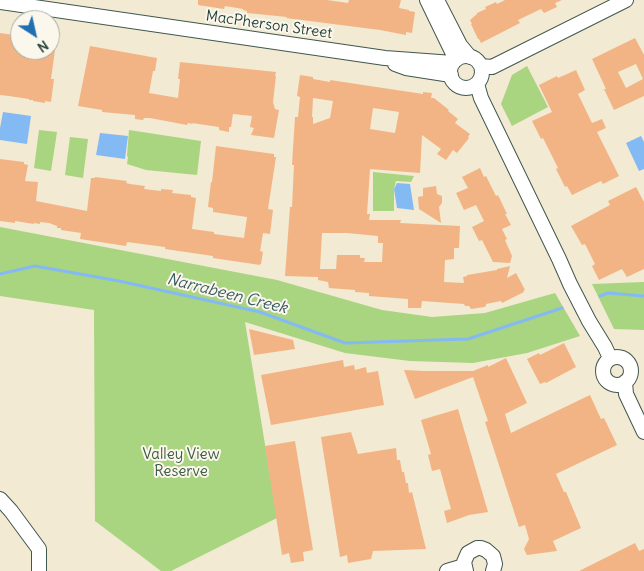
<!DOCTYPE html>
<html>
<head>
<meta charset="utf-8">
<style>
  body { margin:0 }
  #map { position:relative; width:644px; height:571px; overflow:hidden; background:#f2ead2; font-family:Delius,sans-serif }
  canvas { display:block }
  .north { position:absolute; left:10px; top:10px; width:50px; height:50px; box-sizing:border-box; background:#fbf7ec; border:1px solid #a3ada2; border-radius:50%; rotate:145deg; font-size:14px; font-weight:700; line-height:20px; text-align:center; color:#1f3d34 }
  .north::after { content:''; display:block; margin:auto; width:18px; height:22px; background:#1f6fb2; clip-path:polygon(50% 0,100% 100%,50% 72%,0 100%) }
</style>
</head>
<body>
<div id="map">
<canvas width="644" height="571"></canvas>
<div class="north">N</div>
</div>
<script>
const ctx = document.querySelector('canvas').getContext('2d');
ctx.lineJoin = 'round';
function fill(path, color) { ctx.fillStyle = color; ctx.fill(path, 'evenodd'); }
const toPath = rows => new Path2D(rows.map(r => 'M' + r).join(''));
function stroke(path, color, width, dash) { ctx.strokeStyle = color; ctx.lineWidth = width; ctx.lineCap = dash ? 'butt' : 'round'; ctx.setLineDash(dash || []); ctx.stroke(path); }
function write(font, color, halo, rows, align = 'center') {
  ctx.font = font + ' Delius,sans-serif'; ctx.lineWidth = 4; ctx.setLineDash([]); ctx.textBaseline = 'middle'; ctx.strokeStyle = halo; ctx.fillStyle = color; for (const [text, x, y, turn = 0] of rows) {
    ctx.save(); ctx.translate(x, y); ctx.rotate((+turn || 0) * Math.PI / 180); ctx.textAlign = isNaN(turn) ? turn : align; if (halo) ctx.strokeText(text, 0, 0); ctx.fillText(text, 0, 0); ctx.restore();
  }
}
const green = toPath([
  [527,66,548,107,512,126,501,104,512,75],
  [39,130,57,132,51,171,34,168],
  [129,130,201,141,197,175,146,170,127,164,128,157,127,156],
  [70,137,88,139,83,178,65,175],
  [373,172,414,176,411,182,396,181,394,189,394,211,373,211],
  [0,227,277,280,382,310,432,317,485,313,555,293,580,336,527,353,473,363,410,361,345,353,245,322,277,518,171,571,161,571,95,521,94,310,0,296],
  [644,282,644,330,614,329,592,284]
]);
const water = toPath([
  [3,112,31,116,27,144,0,140,0,128],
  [100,133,128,136,125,159,96,155],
  [641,136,644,142,644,169,639,171,626,143],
  [397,183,410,184,414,210,397,208,394,189]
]);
const stream = toPath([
  [0,274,35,266,119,281,260,312,345,343,468,339,562,308],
  [600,296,608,293,644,296]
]);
const building = toPath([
  [198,0,327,0,348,3,349,0,401,0,399,8,409,10,409,11,415,12,412,33,406,32,406,35,380,30,286,18,287,17,247,13,247,11,243,10,243,9,225,6,224,9,198,5],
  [505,0,562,0,555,3,557,7,544,13,541,9,518,20,520,23,481,43,479,39,478,39,471,24,472,24,470,20,477,14,477,13,486,9,485,7,496,2,497,4],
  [0,33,20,36,20,50,55,50,51,79,54,79,51,102,45,101,45,103,33,101,33,100,29,100,29,99,9,96,0,95],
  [635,38,644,55,644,96,614,110,604,89,606,89,592,59],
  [636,64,643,79,626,88,618,72],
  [90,46,157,58,155,71,153,71,149,93,178,98,180,79,178,79,180,62,276,72,275,76,276,76,273,102,275,109,279,110,274,138,251,135,254,128,250,127,252,116,233,114,231,127,229,127,229,132,219,130,219,127,192,123,193,124,188,123,187,125,150,118,144,118,143,120,135,119,135,115,102,112,102,110,78,106],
  [576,70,585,90,578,94,592,123,602,119,606,128,597,132,619,176,603,184,601,181,572,195,567,186,565,187,556,169,558,168,543,138,541,139,532,121,552,112,539,85,557,76,558,78],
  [300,75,313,77,313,79,330,82,330,80,423,94,423,92,432,93,431,98,434,98,449,110,448,111,458,119,455,123,470,134,468,137,469,138,457,153,453,150,446,160,437,154,441,149,422,135,420,173,370,169,367,214,370,214,369,220,401,220,400,223,460,226,459,248,454,248,454,259,445,260,444,282,464,283,463,277,467,276,467,275,497,270,497,269,510,266,507,278,516,273,525,290,523,291,524,292,502,303,501,301,486,304,486,306,484,307,471,309,469,306,465,306,464,304,422,301,421,308,408,308,408,299,369,296,369,293,355,292,355,290,329,288,328,282,318,280,318,277,285,276,290,207,292,207,294,165,292,165,295,117,298,117,300,97,297,96],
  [313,98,333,101,330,118,313,124,313,117,312,117],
  [373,108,399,112,395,133,370,129],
  [322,233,347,233,378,236,378,243,383,243,382,262,364,262,365,258,360,258,360,255,337,255,336,269,320,269],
  [216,146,274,154,274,157,276,157,268,209,273,210,270,234,263,233,260,251,263,252,261,264,260,264,260,265,213,258,213,256,165,249,165,247,127,242,126,246,80,239,81,233,61,230,61,228,57,228,57,226,49,223,40,222,40,224,34,223,34,224,15,221,15,223,0,221,0,159,24,162,24,164,28,165,25,181,38,182,36,201,87,211,91,178,95,178,95,177,127,181,126,183,130,184,145,186,144,189,161,191,161,189,173,190,172,193,191,195,191,197,196,198,192,229,214,232,214,234,244,238,247,217,213,212,213,208,208,207,211,182,212,182],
  [480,168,484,177,486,176,496,196,498,195,507,214,505,214,511,225,502,229,507,239,505,240,512,256,510,263,493,262,482,240,479,241,472,227,484,221,476,205,464,210,456,193,468,188,462,177],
  [436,186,437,194,442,196,442,203,439,207,441,223,419,209,418,197,423,196,423,188],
  [636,187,644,202,644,269,627,277,622,269,599,280,592,266,595,264,585,244,582,245,571,226,610,205,608,201],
  [249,329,293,340,295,349,254,355],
  [564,343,576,367,546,383,545,382,540,384,527,359,539,353,540,355],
  [506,358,527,403,505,414,511,433,590,395,601,419,604,418,617,445,556,474,564,492,566,492,581,528,553,541,557,551,527,555,524,549,529,539,525,525,519,527,485,422,488,421,473,377,415,399,404,370,424,371,473,371,488,365,488,367],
  [343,360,344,367,354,365,355,370,366,367,367,373,378,371,384,405,271,425,261,375],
  [458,409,488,512,469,515,447,523,444,511,451,509,440,469,432,471,428,455,431,454,421,420],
  [351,432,358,454,396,448,397,460,400,460,402,472,404,472,406,483,408,483,409,493,412,492,426,549,373,551,371,559,348,563,347,555,340,557,321,437],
  [295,441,313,550,303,552,304,561,291,563,289,553,282,555,265,446],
  [635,543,639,551,644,549,644,571,579,571]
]);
const minor = toPath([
  [427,0,456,60],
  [437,0,460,45,470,57],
  [0,2,385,58,453,63],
  '450 72a16 16 0 1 1 32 0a16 16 0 1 1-32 0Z',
  [395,64,406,68,451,75],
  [481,66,492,67,626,0],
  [477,84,481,98,559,259,570,284,589,321,605,347,610,358],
  '603 371a14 14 0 1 1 28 0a14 14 0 1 1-28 0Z',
  [625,382,626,394,644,432],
  [0,499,11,511,39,549,39,571],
  [447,571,464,566],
  [466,571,464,562,468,553,477,548,481,548,486,550,493,556,495,564,493,571]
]);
const streetNames = [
  ["MacPherson Street",269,25,8]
];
const parkNames = [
  ["Valley View",181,455],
  ["Reserve",181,472]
];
const waterNames = [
  ["Narrabeen Creek",227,294,14]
];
fill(green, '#a9d480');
fill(water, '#84baf3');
stroke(stream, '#84baf3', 3);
fill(building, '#f2b484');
stroke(minor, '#3f574c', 16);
stroke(minor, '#fff', 14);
write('15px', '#1f3d34', '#fbf7ec', streetNames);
write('15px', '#3b5b43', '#fbf7ec', parkNames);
write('italic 16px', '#385c64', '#fbf7ec', waterNames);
</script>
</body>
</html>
